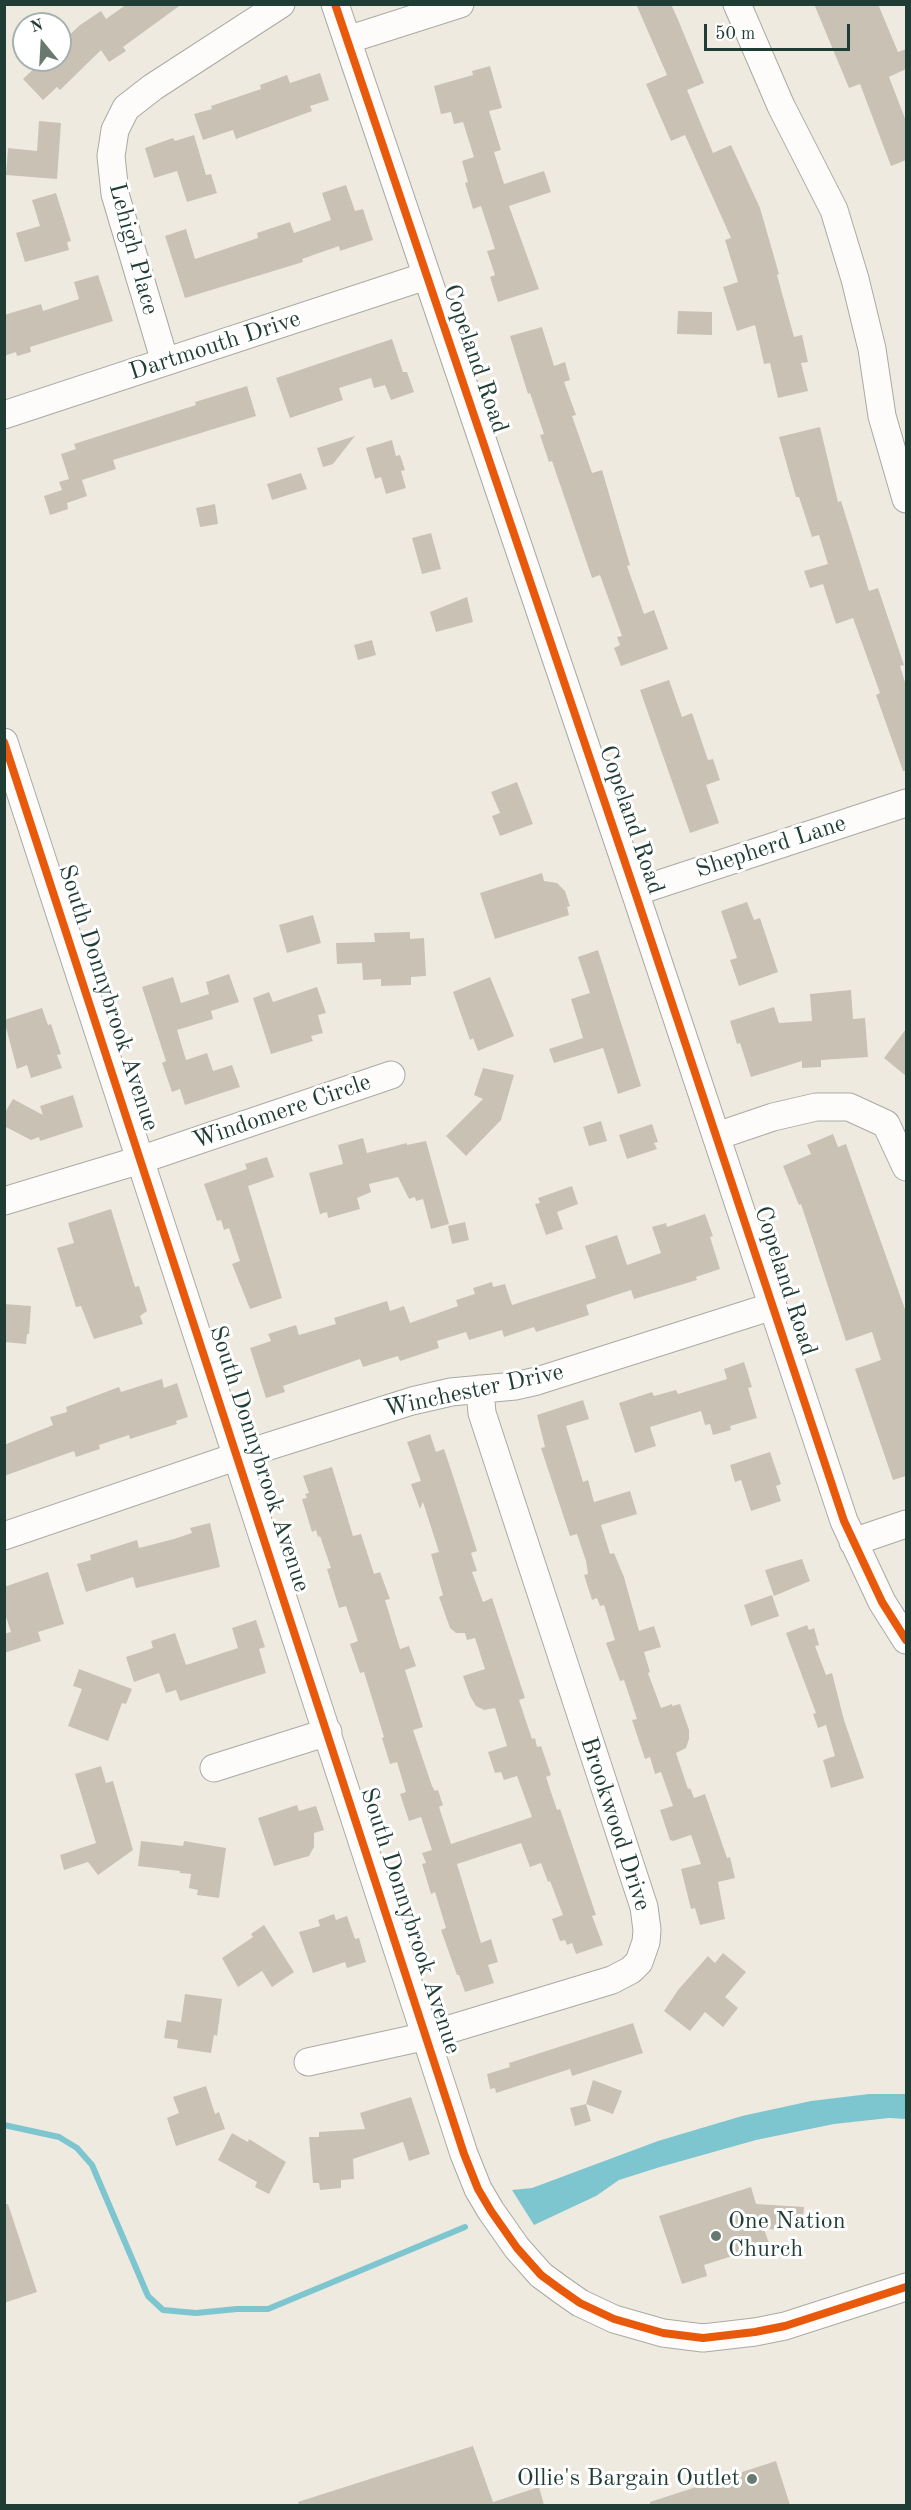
<!DOCTYPE html>
<html>
<head>
<meta charset="utf-8">
<style>
  body { margin:0 }
  #map { position:relative; width:911px; height:2510px; overflow:hidden; background:#efeae0; font-family:"Old Standard TT",serif }
  canvas { display:block }
  .frame { position:absolute; inset:0; border:6px solid #1f3d34; pointer-events:none }
  .north { position:absolute; left:12px; top:12px; width:60px; height:60px; box-sizing:border-box; background:#fff; border:2px solid #a5b1ae; border-radius:50%; rotate:342deg; font-size:16px; font-weight:700; line-height:24px; text-align:center; color:#1f3d34 }
  .north::after { content:''; display:block; margin:auto; width:21px; height:27px; background:#687a70; clip-path:polygon(50% 0,100% 100%,50% 72%,0 100%) }
  .scale { position:absolute; left:704px; top:24px; width:146px; height:27px; box-sizing:border-box; border:3px solid #1f3d34; border-top:0; padding-left:8px; font-size:18px; line-height:21px; white-space:nowrap; color:#1f3d34; -webkit-text-stroke:4px #fff; paint-order:stroke }
</style>
</head>
<body>
<div id="map">
<canvas width="911" height="2510"></canvas>
<div class="frame"></div>
<div class="north">N</div>
<div class="scale">50 m</div>
</div>
<script>
const ctx = document.querySelector('canvas').getContext('2d');
ctx.lineJoin = 'round';
function fill(path, color) { ctx.fillStyle = color; ctx.fill(path, 'evenodd'); }
const toPath = rows => new Path2D(rows.map(r => 'M' + r).join(''));
function stroke(path, color, width, dash) { ctx.strokeStyle = color; ctx.lineWidth = width; ctx.lineCap = dash ? 'butt' : 'round'; ctx.setLineDash(dash || []); ctx.stroke(path); }
function write(font, color, halo, rows, align = 'center') {
  ctx.font = font + ' "Old Standard TT",serif'; ctx.lineWidth = 6; ctx.setLineDash([]); ctx.textBaseline = 'middle'; ctx.strokeStyle = halo; ctx.fillStyle = color; for (const [text, x, y, turn = 0] of rows) {
    ctx.save(); ctx.translate(x, y); ctx.rotate((+turn || 0) * Math.PI / 180); ctx.textAlign = isNaN(turn) ? turn : align; if (halo) ctx.strokeText(text, 0, 0); ctx.fillText(text, 0, 0); ctx.restore();
  }
}
const water = toPath([
  [869,2094,906,2094,906,2119,889,2118,834,2124,756,2140,660,2167,619,2180,596,2196,534,2225,512,2190,532,2188,658,2141,742,2116,811,2101]
]);
const stream = toPath([
  [4,2125,59,2137,77,2148,92,2165,148,2296,163,2310,196,2313,237,2309,268,2309,465,2227]
]);
const building = toPath([
  [127,4,182,4,123,47,126,51,109,62,101,50,60,90,57,87,43,100,23,79,43,60,60,60,60,44,80,25,101,11,106,19],
  [636,4,671,4,679,22,704,83,687,90,713,153,731,145,760,208,779,274,777,275,794,337,802,335,808,362,801,363,808,391,778,398,770,363,764,364,755,325,737,331,723,287,738,282,725,240,731,238,685,135,671,141,646,84,667,75],
  [814,4,878,4,898,52,906,49,906,69,889,77,906,121,906,160,891,166,860,84,849,88],
  [490,66,502,108,489,111,501,150,494,152,504,184,544,171,551,192,509,206,539,289,498,302,490,277,495,275,487,251,495,249,481,206,473,209,465,183,468,182,462,161,474,157,463,122,454,124,451,112,441,114,434,86,473,75,472,71],
  [320,73,329,100,310,106,312,111,236,139,233,130,203,140,194,114,212,109,211,106,261,89,260,85,287,75,290,83],
  [39,121,61,123,57,179,6,175,8,148,37,151],
  [194,135,206,175,211,174,217,193,187,202,177,171,154,178,145,148,173,138,175,141],
  [346,185,355,211,363,209,373,240,340,251,339,246,302,259,303,262,185,298,165,236,186,229,195,259,258,238,257,233,290,222,294,233,331,220,322,193],
  [56,193,71,241,67,242,69,250,25,262,16,233,40,226,32,200],
  [98,275,113,321,30,347,31,352,17,356,16,352,4,356,4,315,41,304,43,311,79,299,74,282],
  [678,311,712,312,712,335,677,334],
  [542,327,554,366,565,362,570,380,564,382,576,415,572,416,592,473,602,470,630,565,627,566,644,614,654,610,668,649,621,666,614,648,620,645,617,637,622,636,600,575,592,578,552,461,549,462,540,435,544,434,530,393,528,394,510,336],
  [392,339,403,372,407,372,414,392,391,400,385,385,374,388,371,378,339,388,343,400,290,418,276,378],
  [247,386,256,416,113,460,116,469,82,480,87,496,67,503,68,509,50,515,44,496,62,490,59,482,69,479,61,454,76,449,74,444,196,405,195,402],
  [820,427,838,502,841,501,869,591,878,588,904,665,900,666,906,685,906,771,903,771,876,695,880,693,853,618,836,624,823,584,810,588,804,571,828,564,819,535,812,537,799,497,796,497,779,437],
  [355,436,333,464,323,467,317,448],
  [392,440,396,456,400,455,405,470,401,471,406,488,386,494,381,477,375,479,366,448],
  [301,473,307,489,272,500,267,484],
  [215,504,218,524,200,527,196,508],
  [431,533,441,569,422,574,412,538],
  [467,597,473,622,436,632,430,612],
  [372,640,376,655,358,660,354,645],
  [669,680,682,717,692,713,708,760,713,759,720,780,706,785,719,823,690,833,640,690],
  [517,782,533,824,500,836,492,816,500,813,491,792],
  [542,873,544,881,557,883,565,891,570,906,567,907,569,915,495,939,480,893],
  [747,902,754,920,760,918,778,972,739,986,730,960,737,958,721,911],
  [313,915,321,943,287,953,279,925],
  [410,932,410,939,424,938,426,976,411,977,411,985,381,986,381,979,363,980,362,963,337,964,336,943,375,942,374,933],
  [598,950,641,1086,618,1094,603,1048,554,1063,549,1049,583,1038,571,999,590,993,578,957],
  [229,974,239,1002,211,1011,213,1019,177,1030,186,1060,207,1053,213,1071,232,1065,240,1087,185,1105,180,1089,172,1092,162,1063,166,1061,142,987,173,977,181,1003,209,994,206,982],
  [490,977,514,1036,478,1051,473,1038,470,1040,453,992],
  [317,987,326,1013,318,1015,323,1033,311,1036,313,1041,271,1054,253,998,269,992,273,1002],
  [851,990,853,1019,865,1018,868,1057,821,1060,821,1067,802,1068,802,1061,751,1077,740,1043,737,1044,730,1021,774,1007,779,1023,812,1021,810,994],
  [42,1008,48,1025,51,1024,61,1054,57,1055,62,1068,31,1078,27,1065,17,1069,4,1020],
  [906,1029,906,1076,884,1058],
  [483,1068,514,1075,501,1120,466,1156,446,1136,483,1099,474,1095],
  [73,1095,83,1127,40,1141,39,1137,31,1140,4,1126,4,1114,13,1099,43,1115,40,1106],
  [601,1121,607,1141,589,1146,583,1127],
  [652,1124,658,1142,654,1143,657,1149,627,1159,619,1135],
  [833,1134,838,1147,846,1144,906,1312,906,1476,893,1480,855,1369,881,1360,872,1332,846,1341,801,1204,799,1205,783,1166,811,1154,807,1145],
  [363,1138,367,1153,407,1143,407,1145,426,1141,449,1224,431,1229,423,1199,416,1201,415,1197,409,1199,398,1177,369,1184,371,1192,357,1198,360,1209,328,1218,327,1212,320,1214,309,1173,343,1164,338,1145],
  [267,1157,274,1177,248,1186,282,1298,250,1309,232,1264,240,1261,229,1228,224,1230,221,1220,217,1221,204,1184,247,1169,245,1164],
  [572,1186,578,1204,557,1212,563,1229,546,1235,535,1204,540,1203,538,1198],
  [111,1209,135,1287,139,1286,147,1311,140,1316,143,1324,94,1339,81,1306,76,1307,57,1248,74,1243,68,1223],
  [705,1214,713,1236,710,1237,720,1269,696,1277,697,1280,634,1299,631,1290,586,1305,589,1315,536,1332,534,1327,504,1337,502,1330,469,1340,466,1332,437,1341,439,1348,400,1361,398,1356,363,1367,360,1359,283,1386,285,1392,266,1398,250,1348,271,1341,268,1334,296,1325,299,1335,336,1324,334,1318,387,1301,390,1311,404,1306,410,1323,458,1306,456,1300,475,1294,473,1288,492,1282,493,1287,505,1284,512,1305,596,1278,585,1246,617,1235,627,1265,661,1253,652,1227,666,1223,667,1227],
  [465,1222,469,1240,452,1244,448,1226],
  [4,1304,31,1306,29,1334,27,1334,26,1344,4,1342],
  [744,1362,752,1387,748,1388,757,1418,730,1426,731,1430,713,1435,710,1424,705,1425,701,1411,650,1427,656,1446,635,1453,619,1403,652,1392,654,1396,676,1390,678,1394,727,1379,724,1369],
  [162,1379,164,1388,177,1383,188,1417,176,1421,177,1424,130,1439,129,1435,99,1445,100,1449,76,1457,74,1451,4,1476,4,1445,53,1425,50,1417,67,1412,66,1407,119,1387,121,1392],
  [583,1400,589,1419,566,1426,583,1482,588,1480,594,1502,630,1491,637,1514,601,1525,610,1554,614,1553,624,1577,639,1631,654,1626,661,1647,644,1652,650,1672,648,1673,661,1708,672,1704,672,1706,680,1704,689,1730,689,1739,686,1748,676,1753,688,1789,690,1788,694,1798,705,1794,727,1858,730,1857,735,1878,718,1882,725,1919,700,1925,695,1908,691,1909,681,1869,701,1864,691,1835,673,1841,670,1840,660,1810,673,1806,661,1772,655,1774,650,1757,645,1759,632,1720,637,1719,624,1680,620,1681,606,1643,615,1640,604,1605,600,1606,597,1598,592,1600,584,1575,588,1574,586,1561,577,1534,570,1536,541,1448,545,1447,537,1415],
  [430,1434,436,1452,444,1449,453,1476,477,1551,471,1553,477,1571,472,1572,483,1602,492,1598,525,1698,519,1700,532,1739,535,1738,537,1747,541,1746,551,1775,546,1777,557,1810,560,1809,596,1915,592,1916,603,1945,576,1954,572,1943,567,1945,565,1940,560,1941,552,1919,563,1915,550,1881,548,1882,541,1863,530,1867,521,1843,457,1864,481,1943,491,1939,498,1962,488,1965,494,1983,465,1992,459,1975,457,1975,441,1930,446,1928,435,1892,431,1894,422,1864,426,1863,422,1853,432,1850,421,1817,409,1821,400,1794,406,1792,397,1762,390,1764,382,1738,384,1737,364,1672,360,1673,350,1644,358,1641,346,1606,339,1608,327,1569,331,1568,320,1536,318,1537,316,1530,312,1532,302,1499,307,1498,305,1494,309,1493,303,1476,332,1467,353,1536,361,1534,374,1574,380,1572,390,1599,385,1600,400,1649,409,1646,416,1666,405,1670,423,1727,413,1730,432,1786,435,1791,438,1790,443,1805,439,1807,451,1844,532,1817,517,1776,504,1780,501,1772,495,1773,488,1752,507,1746,495,1708,484,1710,476,1706,470,1696,463,1676,485,1669,475,1638,467,1640,465,1633,456,1633,450,1628,439,1597,443,1595,431,1554,439,1552,423,1502,420,1509,411,1484,421,1481,407,1442],
  [770,1452,781,1484,776,1486,781,1501,751,1511,741,1480,735,1482,730,1465],
  [210,1523,220,1567,136,1588,133,1577,86,1592,77,1564,91,1560,90,1555,137,1540,139,1548,174,1539,192,1533,190,1528],
  [802,1559,810,1581,774,1596,765,1570],
  [48,1572,64,1624,38,1632,41,1641,4,1653,4,1634,11,1632,4,1611,4,1587],
  [772,1595,779,1616,751,1626,744,1605],
  [256,1620,265,1647,259,1649,266,1673,180,1701,176,1690,166,1693,159,1673,134,1682,126,1657,153,1648,151,1641,175,1633,186,1665,238,1648,232,1628],
  [807,1625,809,1630,814,1628,819,1645,815,1646,826,1675,832,1673,844,1720,864,1778,831,1788,823,1760,835,1756,826,1725,818,1728,813,1714,816,1713,786,1633],
  [79,1669,132,1689,126,1704,122,1703,108,1741,68,1726,82,1689,73,1686],
  [101,1766,106,1783,113,1781,133,1850,98,1875,88,1862,64,1870,60,1855,96,1843,75,1774],
  [297,1805,299,1811,316,1806,324,1830,314,1833,314,1847,309,1856,274,1866,258,1818],
  [141,1841,183,1846,184,1841,226,1848,219,1898,197,1895,198,1890,189,1888,191,1874,180,1873,180,1871,138,1866],
  [334,1914,336,1920,347,1916,355,1939,359,1938,366,1962,347,1968,345,1962,313,1973,299,1932,320,1926,318,1920],
  [264,1925,294,1972,272,1987,262,1971,238,1987,222,1958,253,1937,251,1934],
  [723,1953,746,1972,725,1997,738,2008,723,2027,705,2012,690,2031,664,2011,678,1990,708,1956,715,1963],
  [185,1994,222,1999,217,2036,214,2035,211,2053,177,2048,178,2040,164,2038,167,2020,181,2022],
  [633,2023,643,2053,572,2076,570,2069,496,2093,495,2088,490,2089,487,2074,510,2067,509,2063],
  [593,2080,622,2091,613,2114,586,2104,591,2121,575,2126,570,2108,586,2104],
  [206,2086,215,2114,219,2112,225,2129,176,2146,167,2118,179,2113,173,2097],
  [411,2097,430,2154,409,2161,403,2142,353,2159,354,2179,341,2180,341,2188,320,2190,319,2183,313,2183,309,2137,319,2137,319,2132,365,2129,360,2113],
  [232,2133,248,2142,249,2139,286,2162,269,2194,255,2187,257,2182,218,2160],
  [751,2187,756,2204,804,2207,802,2230,764,2229,770,2246,753,2252,751,2250,704,2265,707,2276,682,2284,659,2216],
  [8,2204,37,2292,4,2303,4,2205],
  [473,2446,493,2502,539,2487,544,2505,299,2505,298,2502],
  [776,2461,790,2505,650,2505,650,2502]
]);
const minor = toPath([
  [335,4,635,892,844,1521,882,1602,906,1640],
  [737,4,781,106,834,210,855,279,872,349,882,416,906,499],
  [347,40,460,4],
  [165,362,115,194,111,156,115,130,126,108,153,87,281,4],
  [4,415,426,276],
  [4,742,464,2154,478,2189,491,2211,517,2248,541,2275,560,2289,580,2303,614,2319,663,2333,703,2338,755,2332,785,2326,906,2287],
  [635,892,906,803],
  [717,1136,773,1117,816,1107,849,1107,886,1124,906,1167],
  [4,1201,140,1160,391,1075],
  [4,1536,238,1456,412,1401,451,1392,515,1386,537,1381,773,1306],
  [853,1542,906,1524],
  [214,1768,328,1732],
  [308,2062,427,2036,612,1980,631,1970,639,1962,646,1942,647,1930,644,1907,482,1413,480,1389]
]);
const cycleway = toPath([
  [335,4,635,892,844,1521,882,1602,906,1640],
  [4,742,464,2154,478,2189,491,2211,517,2248,541,2275,560,2289,580,2303,614,2319,663,2333,703,2338,755,2332,785,2326,906,2287]
]);
const markers = [
  [716,2236,6,"#687a70"],
  [752,2479,6,"#687a70"]
];
const streetNames = [
  ["Lehigh Place",133,249,75],
  ["Dartmouth Drive",215,346,-18],
  ["Copeland Road",475,359,71],
  ["Copeland Road",631,820,71],
  ["Shepherd Lane",771,847,-18],
  ["South Donnybrook Avenue",108,998,72],
  ["Windomere Circle",282,1112,-19],
  ["Copeland Road",785,1281,72],
  ["Winchester Drive",474,1391,-12],
  ["South Donnybrook Avenue",259,1459,72],
  ["Brookwood Drive",615,1824,72],
  ["South Donnybrook Avenue",410,1921,72]
];
const poiNames = [
  ["One Nation",728,2222],
  ["Church",728,2250],
  ["Ollie's Bargain Outlet",740,2479,"right"]
];
fill(water, '#7dc6cf');
stroke(stream, '#7dc6cf', 6);
fill(building, '#cac1b5');
stroke(minor, '#a9aaa3', 29);
stroke(minor, '#fdfcfa', 27);
stroke(cycleway, '#e8590c', 8);
for (const [x, y, r, color] of markers) { const dot = new Path2D(); dot.arc(x, y, r, 0, 2 * Math.PI); ctx.fillStyle = color; ctx.fill(dot); stroke(dot, '#fff', 2); }
write('24px', '#1f3d34', '#fff', streetNames);
write('24px', '#1f3d34', '#fff', poiNames, 'left');
</script>
</body>
</html>
